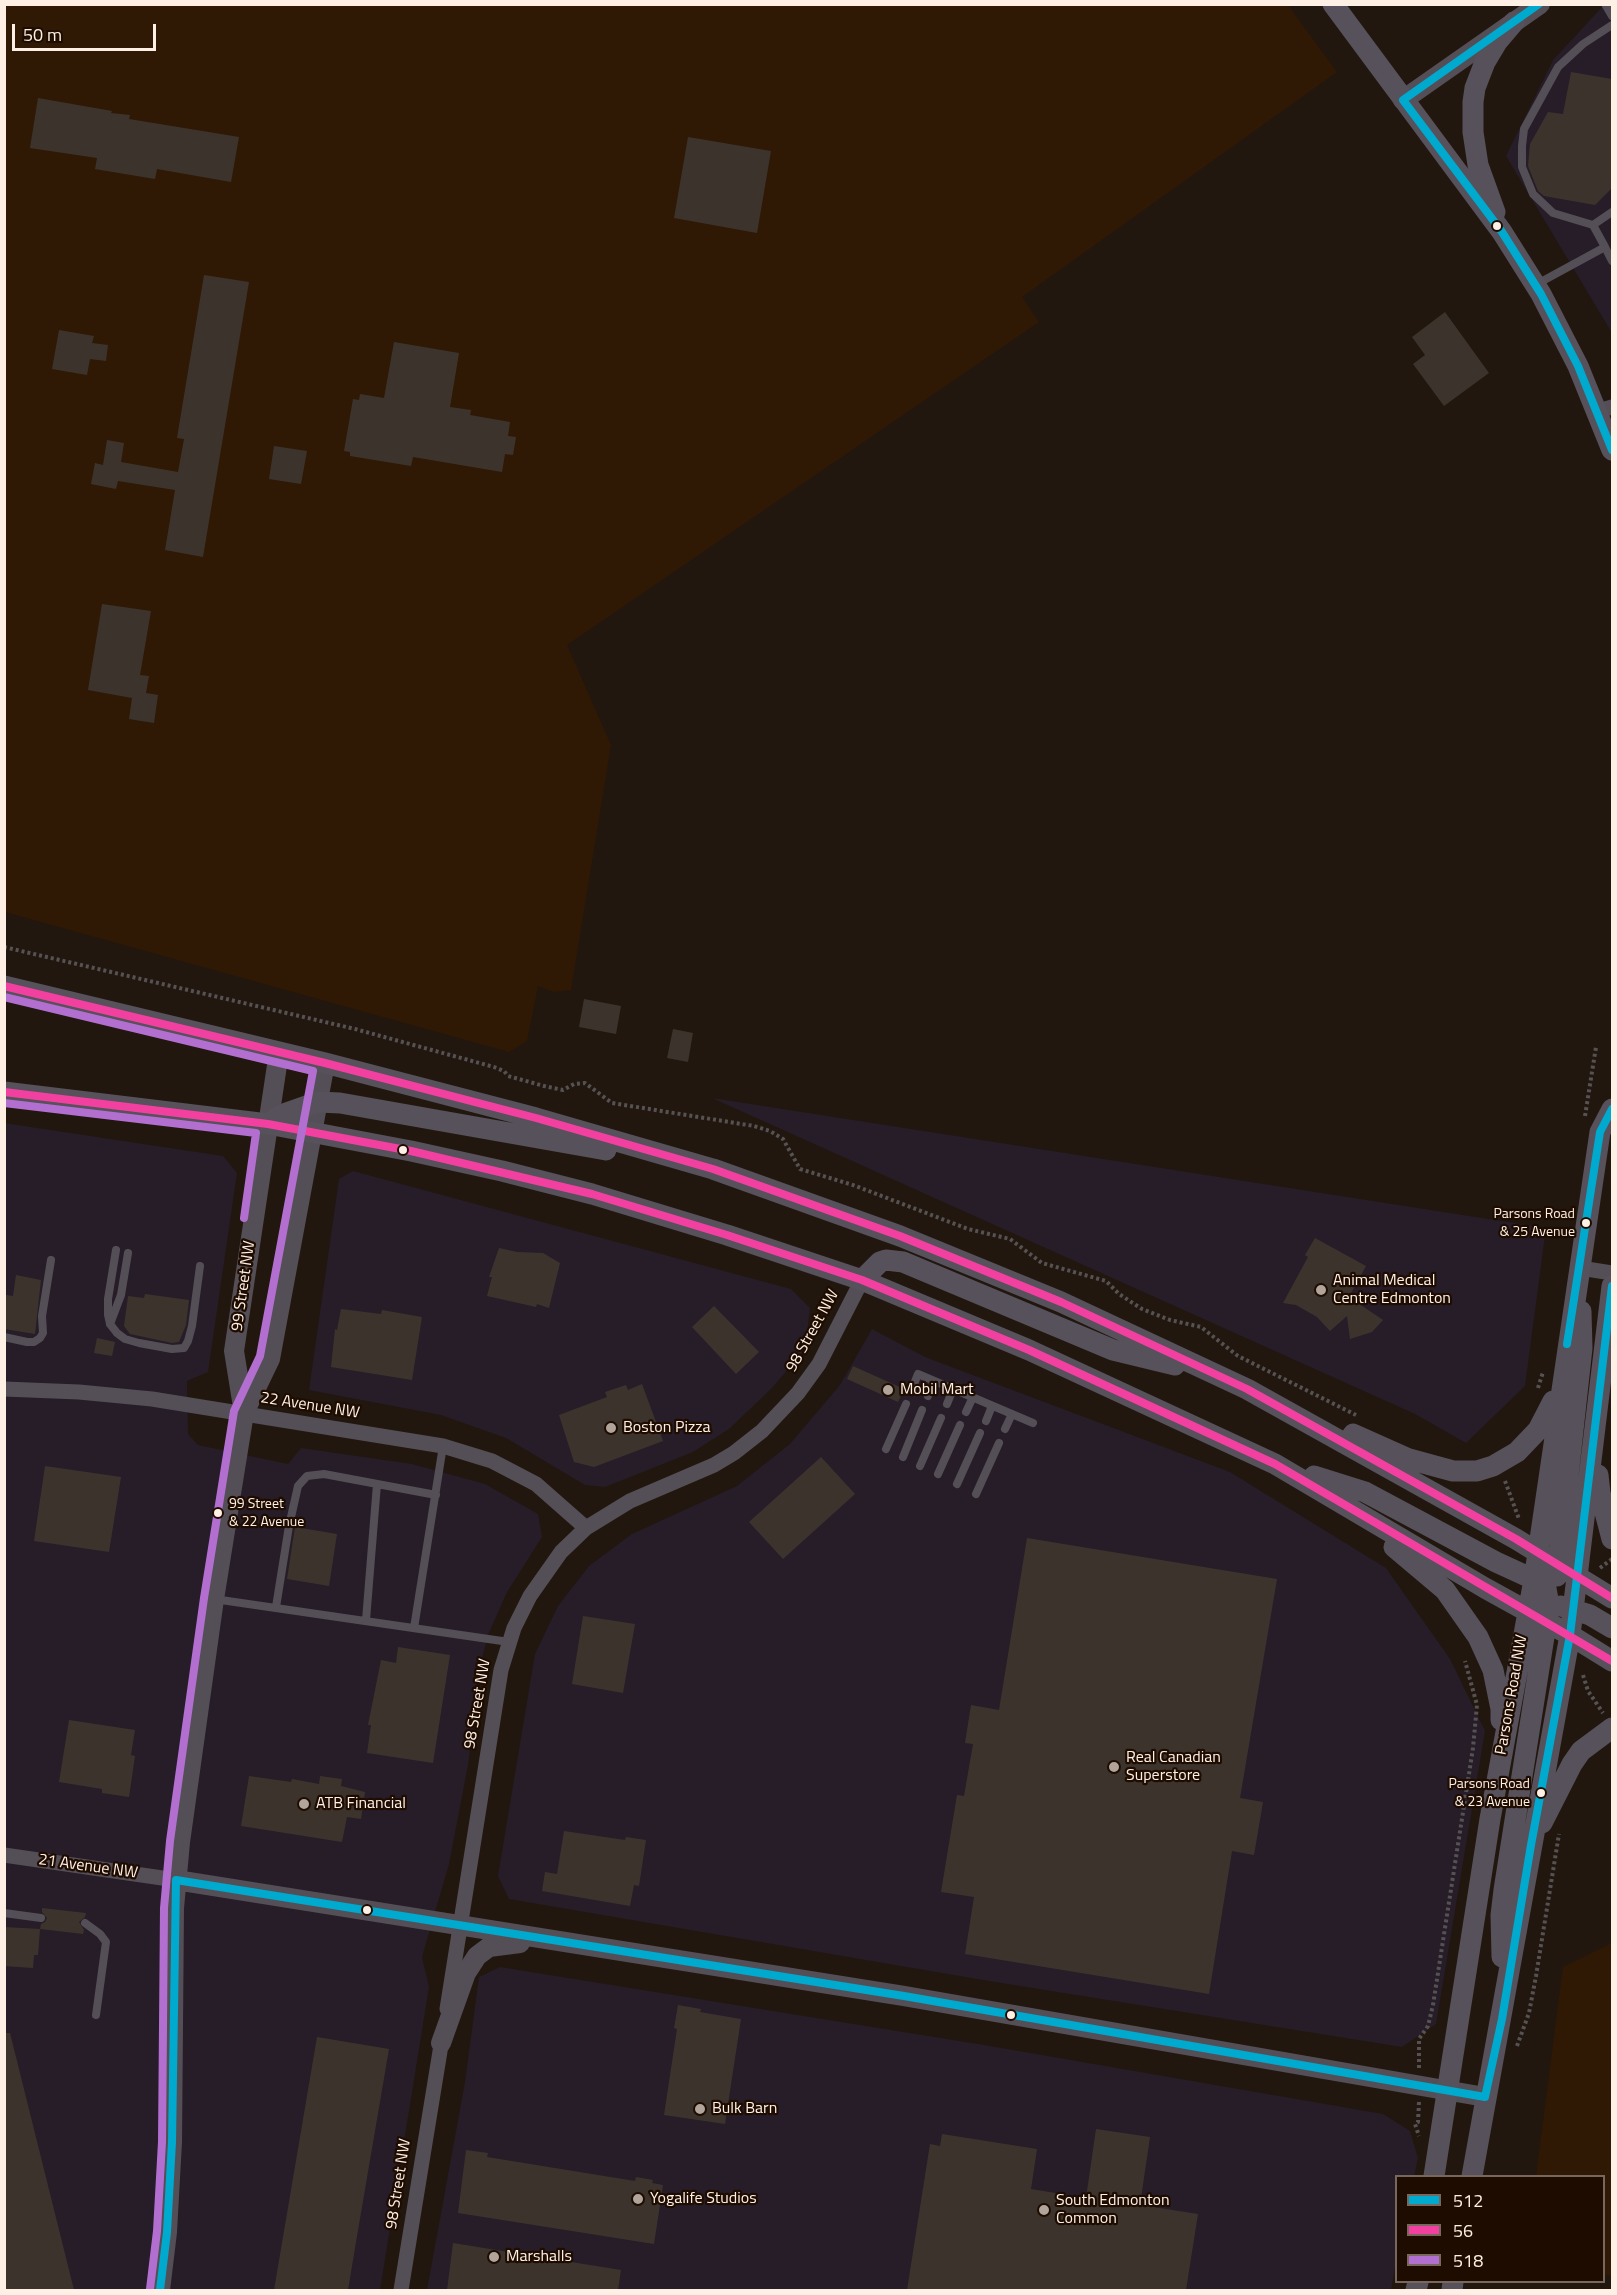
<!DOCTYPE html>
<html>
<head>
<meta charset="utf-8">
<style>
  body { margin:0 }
  #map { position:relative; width:1617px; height:2295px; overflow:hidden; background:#21170e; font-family:"Titillium Web",sans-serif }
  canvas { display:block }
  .frame { position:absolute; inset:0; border:6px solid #fef0e5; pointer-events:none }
  .legend { position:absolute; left:1395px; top:2175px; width:210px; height:108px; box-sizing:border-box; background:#1f0c01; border:2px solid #78675c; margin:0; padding:8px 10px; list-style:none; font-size:18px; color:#fef0e5 }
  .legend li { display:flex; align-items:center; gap:12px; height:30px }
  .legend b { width:30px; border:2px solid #78675c }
  .scale { position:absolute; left:12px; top:24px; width:144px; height:27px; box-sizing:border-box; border:3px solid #fef0e5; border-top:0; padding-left:8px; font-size:18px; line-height:21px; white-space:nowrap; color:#fef0e5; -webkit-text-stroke:4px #1f0c01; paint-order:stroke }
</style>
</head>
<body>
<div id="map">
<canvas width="1617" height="2295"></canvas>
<div class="frame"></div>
<ul class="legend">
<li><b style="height:8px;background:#00a9ce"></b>512</li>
<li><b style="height:8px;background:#f240a1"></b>56</li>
<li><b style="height:8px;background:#b36fd0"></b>518</li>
</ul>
<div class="scale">50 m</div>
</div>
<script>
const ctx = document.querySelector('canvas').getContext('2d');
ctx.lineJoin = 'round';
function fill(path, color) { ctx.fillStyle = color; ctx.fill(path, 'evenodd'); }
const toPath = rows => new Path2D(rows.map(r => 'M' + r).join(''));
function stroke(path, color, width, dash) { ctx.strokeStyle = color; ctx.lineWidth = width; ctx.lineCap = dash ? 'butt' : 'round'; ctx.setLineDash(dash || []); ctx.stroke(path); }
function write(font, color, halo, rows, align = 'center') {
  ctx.font = font + ' "Titillium Web",sans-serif'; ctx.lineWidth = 4.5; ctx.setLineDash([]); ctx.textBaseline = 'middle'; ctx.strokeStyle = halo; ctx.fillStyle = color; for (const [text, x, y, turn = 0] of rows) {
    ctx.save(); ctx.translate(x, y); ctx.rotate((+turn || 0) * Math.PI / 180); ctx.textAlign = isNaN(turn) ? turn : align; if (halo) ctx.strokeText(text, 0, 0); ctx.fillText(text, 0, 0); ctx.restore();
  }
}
const commercial = toPath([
  [1604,5,1612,5,1612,333,1506,156,1553,60],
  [712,1098,1546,1228,1525,1386,1466,1443,1415,1414],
  [4,1123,223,1156,237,1173,208,1372,187,1381,188,1434,198,1445,288,1464,301,1448,412,1464,485,1484,538,1514,542,1537,507,1592,488,1635,479,1670,468,1765,449,1864,422,1957,429,1987,380,2290,5,2290],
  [353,1171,791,1289,810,1308,805,1349,772,1388,729,1429,693,1452,605,1487,585,1485,506,1438,441,1415,309,1390,339,1179],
  [872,1329,925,1357,1230,1472,1386,1568,1450,1659,1485,1731,1436,2024,1402,2047,989,1981,509,1899,498,1876,535,1654,558,1606,589,1566,632,1534,737,1486,790,1444,840,1385],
  [500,1967,984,2045,1383,2114,1410,2131,1418,2158,1414,2176,1396,2176,1396,2262,1391,2290,427,2290,465,2082,479,1977]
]);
const built = toPath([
  [4,5,1288,5,1337,72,1022,297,1039,322,567,645,611,745,571,990,554,992,538,986,527,1041,509,1052,5,912],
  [1612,1943,1612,2276,1604,2274,1604,2176,1536,2176,1563,1967]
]);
const building = toPath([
  [1571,72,1612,79,1612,188,1595,205,1544,196,1538,191,1528,166,1530,144,1548,112,1563,114],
  [38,98,112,111,111,113,130,115,129,119,239,137,231,182,157,169,155,179,95,169,97,158,30,148],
  [688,137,771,151,757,233,674,218],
  [204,275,249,282,203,557,165,550,175,490,118,481,116,489,91,484,95,463,103,465,107,440,124,443,121,462,178,472,184,439,177,438],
  [1445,312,1489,373,1444,406,1413,364,1425,355,1412,337],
  [59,330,94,336,92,343,108,345,106,361,90,359,87,375,52,369],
  [394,342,459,353,450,407,471,410,470,415,510,422,508,436,516,437,513,455,505,454,502,472,413,457,411,466,350,456,350,452,344,451,353,399,359,400,360,394,384,398],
  [274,446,307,451,301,484,269,479],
  [102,604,151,611,140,675,149,676,146,693,158,695,154,723,129,719,132,698,88,690],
  [584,999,621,1006,616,1034,579,1027],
  [673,1029,693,1033,688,1062,667,1058],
  [1315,1238,1366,1266,1349,1297,1383,1320,1372,1332,1350,1339,1347,1316,1330,1331,1317,1317,1296,1305,1283,1303,1308,1257,1305,1255],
  [499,1248,517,1252,543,1253,560,1263,549,1308,537,1304,536,1307,487,1296,492,1277,489,1277],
  [16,1275,41,1280,35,1334,4,1329,6,1295,13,1296],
  [145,1294,189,1300,186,1325,179,1342,172,1343,130,1334,124,1326,128,1296,144,1298],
  [714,1306,759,1352,736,1374,692,1327],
  [341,1309,381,1314,382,1310,422,1317,412,1380,331,1367,335,1329,337,1330],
  [97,1338,115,1342,112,1356,94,1353],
  [853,1366,904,1389,898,1402,847,1379],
  [642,1384,663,1441,594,1467,574,1462,559,1415,607,1397,605,1392,626,1385,628,1390],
  [821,1457,855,1494,783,1559,749,1522],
  [45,1466,121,1477,109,1552,34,1541],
  [295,1527,337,1534,329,1586,287,1579],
  [1027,1538,1277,1579,1240,1798,1263,1802,1254,1855,1232,1851,1209,1994,965,1954,974,1897,941,1892,957,1795,964,1796,973,1744,965,1743,971,1705,999,1710],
  [583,1616,635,1624,623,1693,572,1684],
  [398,1647,450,1655,433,1763,367,1753,371,1725,368,1725,381,1660,396,1663],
  [69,1720,135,1730,131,1755,135,1756,129,1797,102,1793,102,1789,59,1782],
  [249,1776,291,1782,292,1779,319,1784,320,1776,342,1779,341,1786,365,1792,361,1819,347,1817,342,1842,241,1826],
  [564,1831,625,1840,626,1837,646,1840,639,1886,634,1885,630,1906,542,1891,545,1872,557,1874],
  [42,1908,86,1913,85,1917,79,1922,84,1930,83,1934,40,1929,41,1924,45,1922,47,1918,42,1912],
  [4,1927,40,1929,38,1955,34,1955,33,1968,4,1966],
  [678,2005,701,2009,700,2012,741,2019,725,2124,664,2115,677,2029,674,2028],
  [4,2033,10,2033,74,2290,4,2290],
  [317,2037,389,2049,356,2242,348,2290,274,2290],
  [1096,2129,1150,2137,1140,2205,1198,2214,1186,2290,907,2290,930,2144,940,2146,942,2134,1037,2149,1031,2189,1086,2198],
  [466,2150,488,2153,487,2157,635,2181,636,2177,653,2180,652,2183,663,2185,654,2244,458,2213],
  [453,2243,621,2270,618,2290,447,2290]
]);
const path = toPath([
  [4,947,355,1029,494,1067,504,1071,508,1076,544,1086,563,1090,574,1084,585,1083,612,1103,754,1126,770,1131,783,1139,800,1169,853,1185,968,1229,1010,1239,1042,1263,1106,1281,1119,1294,1142,1309,1170,1320,1201,1327,1238,1356,1356,1415],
  [1585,1116,1596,1047],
  [1538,1388,1543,1372],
  [1505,1481,1519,1519],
  [1600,1568,1612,1559],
  [1583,1675,1588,1691,1603,1713],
  [1517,2046,1529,2013,1536,1976,1559,1834],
  [1419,2068,1419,2039,1428,2026,1433,2005,1473,1748,1477,1705,1465,1661],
  [1419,2102,1418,2122,1415,2124,1419,2136]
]);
const service = toPath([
  [1605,4,1612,16],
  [1593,225,1553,213,1533,194,1522,167,1522,146,1524,129,1558,67,1583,44,1612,25],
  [1605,247,1593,225,1612,212],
  [1537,284,1605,247,1612,261],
  [116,1250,108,1299,108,1315,110,1324,117,1333,125,1339,139,1343,172,1349,184,1348,188,1341,192,1326,200,1266],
  [110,1324,121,1295,128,1253],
  [4,1337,27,1342,34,1342,40,1338,43,1333,42,1316,51,1260],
  [912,1389,918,1374,1033,1423],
  [928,1396,934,1381],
  [947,1404,953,1389],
  [966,1412,973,1397],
  [986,1421,992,1406],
  [1005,1429,1012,1414],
  [886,1449,906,1404],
  [903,1457,922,1410],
  [920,1466,941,1418],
  [938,1474,960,1425],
  [957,1484,980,1433],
  [976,1494,999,1443],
  [214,1599,509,1642],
  [276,1607,289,1526,298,1486,307,1476,324,1474,436,1495],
  [366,1620,377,1484],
  [414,1628,443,1446],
  [4,1913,41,1918],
  [85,1923,100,1934,106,1942,96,2015]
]);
const minor = toPath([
  [1598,411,1612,407],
  [1580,1268,1612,1273],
  [4,1389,79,1392,152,1399,443,1446,492,1461,536,1484,586,1528],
  [4,1855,176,1880],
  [447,2009,501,1670,514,1628,530,1596,561,1552,586,1528,630,1501,714,1465,734,1453,762,1431,798,1393,819,1364,862,1280],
  [401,2290,443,2033]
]);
const tertiary = toPath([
  [1403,100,1540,4],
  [244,1413,234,1351,279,1052],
  [176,1880,904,1996,1485,2097],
  [441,2043,466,1973,477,1956,489,1947,520,1943],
  [160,2290,167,2232,172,2142,174,1908,180,1842,214,1599,244,1413,270,1359,325,1063]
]);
const secondary = toPath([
  [1333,4,1502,232,1541,294,1578,366,1612,450],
  [1495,212,1478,165,1473,132,1473,102,1475,88,1485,62,1497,42,1514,22],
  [4,986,325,1063,536,1118,713,1169,900,1236,1061,1302,1247,1389,1516,1539,1612,1598],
  [4,1092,268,1124,411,1151,502,1171,592,1194,727,1235,862,1280,1029,1350,1275,1464,1485,1588,1570,1635,1612,1661],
  [268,1124,281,1115,318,1102,340,1103,606,1150],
  [862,1280,880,1262,886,1260,903,1262,1113,1350,1175,1365],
  [1353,1434,1409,1459,1453,1471,1477,1471,1493,1466,1517,1452,1538,1430,1553,1401],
  [1598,1475,1600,1493,1612,1539],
  [1314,1476,1365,1492,1496,1562,1546,1585],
  [1394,1547,1445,1590,1478,1637,1493,1670,1501,1709,1501,1720],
  [1557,1576,1582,1348,1581,1311],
  [1561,1606,1590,1615,1612,1628],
  [1542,1823,1572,1764,1581,1751,1612,1728],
  [1502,1957,1501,1915,1504,1890,1549,1605,1541,1561],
  [1434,2176,1490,1819,1534,1580,1600,1132,1612,1109],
  [1472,2176,1570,1635,1612,1286],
  [1416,2290,1418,2282],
  [1452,2290,1453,2282]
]);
const bus1 = toPath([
  [1539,4,1403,100,1502,232,1541,294,1578,366,1612,450],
  [1567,1344,1600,1132,1612,1109],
  [160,2290,167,2232,172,2142,176,1880,904,1996,1485,2097,1502,2019,1531,1845,1570,1635,1612,1286]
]);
const bus2 = toPath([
  [4,986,325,1063,536,1118,713,1169,900,1236,1061,1302,1247,1389,1516,1539,1612,1598],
  [4,1092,268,1124,411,1151,592,1194,727,1235,862,1280,1029,1350,1275,1464,1612,1661]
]);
const bus3 = toPath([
  [4,997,313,1071,260,1356,234,1411,204,1598,170,1841,164,1908,162,2142,157,2231,150,2289],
  [4,1103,256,1133,244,1218]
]);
const markers = [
  [1497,226,5,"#fef0e5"],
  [403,1150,5,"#fef0e5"],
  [1586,1223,5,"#fef0e5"],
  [1321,1290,6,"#b1a49a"],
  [888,1390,6,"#b1a49a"],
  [611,1428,6,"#b1a49a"],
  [218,1513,5,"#fef0e5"],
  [1114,1767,6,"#b1a49a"],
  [1541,1793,5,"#fef0e5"],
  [304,1804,6,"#b1a49a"],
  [367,1910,5,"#fef0e5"],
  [1011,2015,5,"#fef0e5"],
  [700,2109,6,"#b1a49a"],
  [638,2199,6,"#b1a49a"],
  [1044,2210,6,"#b1a49a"],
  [494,2257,6,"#b1a49a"]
];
const busNames = [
  ["Parsons Road",1575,1215],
  ["& 25 Avenue",1575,1233],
  ["99 Street",229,1505,"left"],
  ["& 22 Avenue",229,1523,"left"],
  ["Parsons Road",1530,1785],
  ["& 23 Avenue",1530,1803]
];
const poiNames = [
  ["Animal Medical",1333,1281],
  ["Centre Edmonton",1333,1299],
  ["Mobil Mart",900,1390],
  ["Boston Pizza",623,1428],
  ["Real Canadian",1126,1758],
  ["Superstore",1126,1776],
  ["ATB Financial",316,1804],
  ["Bulk Barn",712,2109],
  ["Yogalife Studios",650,2199],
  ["South Edmonton",1056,2201],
  ["Common",1056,2219],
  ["Marshalls",506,2257]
];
const streetNames = [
  ["99 Street NW",244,1286,-82],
  ["98 Street NW",813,1331,-61],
  ["22 Avenue NW",310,1406,9],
  ["Parsons Road NW",1512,1695,-80],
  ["98 Street NW",478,1704,-80],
  ["21 Avenue NW",88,1867,8],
  ["98 Street NW",399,2184,-81]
];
fill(commercial, '#261d29');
fill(built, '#2f1905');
fill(building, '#3c342c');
stroke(path, '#565253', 4, [3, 3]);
stroke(service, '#544f56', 8);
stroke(minor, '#544f56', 15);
stroke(tertiary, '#544f56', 20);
stroke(secondary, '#56515a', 21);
stroke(bus1, '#00a9ce', 8);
stroke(bus2, '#f240a1', 8);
stroke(bus3, '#b36fd0', 8);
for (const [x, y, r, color] of markers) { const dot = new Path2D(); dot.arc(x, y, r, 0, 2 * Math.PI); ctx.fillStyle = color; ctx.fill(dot); stroke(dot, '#1f0c01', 2); }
write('14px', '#fef0e5', '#1f0c01', busNames, 'right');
write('16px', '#fef0e5', '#1f0c01', poiNames, 'left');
write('16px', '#fef0e5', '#1f0c01', streetNames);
</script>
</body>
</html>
